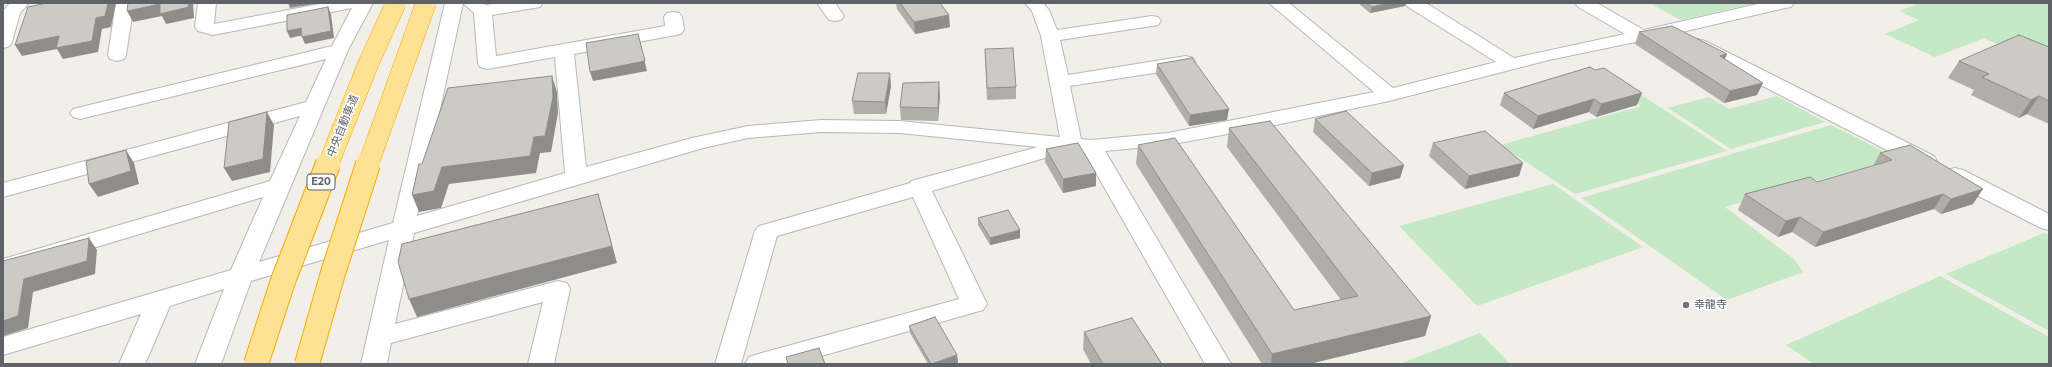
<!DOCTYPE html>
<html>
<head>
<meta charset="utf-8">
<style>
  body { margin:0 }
  #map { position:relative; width:2052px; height:367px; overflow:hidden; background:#f1efe8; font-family:Montserrat,sans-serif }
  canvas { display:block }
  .frame { position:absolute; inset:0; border:4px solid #5f6368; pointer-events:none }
</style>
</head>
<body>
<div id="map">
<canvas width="2052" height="367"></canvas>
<div class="frame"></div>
</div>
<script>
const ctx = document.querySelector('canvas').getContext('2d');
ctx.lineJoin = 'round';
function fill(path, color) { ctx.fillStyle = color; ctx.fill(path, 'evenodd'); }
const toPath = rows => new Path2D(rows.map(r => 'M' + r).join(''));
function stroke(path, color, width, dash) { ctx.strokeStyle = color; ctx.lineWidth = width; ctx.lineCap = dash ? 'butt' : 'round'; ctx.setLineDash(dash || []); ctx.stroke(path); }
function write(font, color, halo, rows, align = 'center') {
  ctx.font = font + ' Montserrat,"Noto Sans JP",sans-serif'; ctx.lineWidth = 3; ctx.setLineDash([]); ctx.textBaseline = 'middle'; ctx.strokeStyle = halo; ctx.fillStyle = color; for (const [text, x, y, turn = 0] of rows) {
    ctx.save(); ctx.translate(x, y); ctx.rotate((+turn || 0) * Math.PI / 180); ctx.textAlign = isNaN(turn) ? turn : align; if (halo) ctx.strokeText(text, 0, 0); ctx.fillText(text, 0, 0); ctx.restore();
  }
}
const green = toPath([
  [1649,3,1755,3,1681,20],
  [1920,3,2049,3,2049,66,1984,38,1935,57,1885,34,1919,20,1899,11],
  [1614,77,1727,151,1575,194,1500,145,1641,106,1603,80],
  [1777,96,1825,122,1731,149,1668,108,1709,97,1729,109],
  [1831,125,1897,158,1725,207,1794,259,1803,272,1727,300,1581,198],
  [1553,184,1643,247,1477,306,1399,226],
  [2044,233,2049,235,2049,331,1946,274],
  [1940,276,2049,337,2049,364,1814,364,1786,345],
  [1480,333,1510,364,1399,364]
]);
const minor = toPath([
  [10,3,29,3,20,13,12,42,10,46,3,48,3,11,10,3],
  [116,3,134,3,126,55,124,59,117,61,110,59,108,55,116,3],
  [198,3,216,3,214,24,325,3,373,3,348,50,259,262,393,223,445,3,463,3,417,216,565,173,555,57,487,69,480,67,478,63,474,13,463,3,483,3,486,5,500,3,543,3,540,7,492,15,496,56,665,26,664,17,667,13,673,12,679,13,682,17,684,30,681,34,574,54,586,167,692,138,748,126,821,120,900,121,1060,137,1041,36,1032,11,1025,3,1043,3,1049,10,1057,30,1152,16,1158,17,1161,21,1158,25,1152,26,1060,40,1068,75,1186,56,1193,58,1195,62,1193,66,1186,68,1070,86,1081,139,1091,140,1168,133,1374,92,1269,3,1289,3,1393,88,1496,62,1408,7,1405,3,1426,3,1514,58,1625,34,1578,7,1575,3,1597,3,1644,30,1762,3,1794,3,1791,7,1785,8,1669,35,1549,60,1389,101,1271,126,1168,145,1105,151,1231,364,1205,364,1084,152,1072,150,932,191,987,304,983,310,793,364,745,364,749,357,758,354,959,299,913,197,777,236,741,364,715,364,755,231,759,226,910,183,911,181,1038,147,900,133,821,132,748,138,703,148,414,233,395,324,558,281,567,283,570,289,554,364,528,364,543,302,391,343,387,364,361,364,389,240,251,281,221,364,195,364,224,289,170,306,145,364,119,364,141,314,3,355,3,337,231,270,263,197,3,275,3,259,270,181,300,116,3,197,3,183,306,102,326,59,80,119,73,117,70,113,73,109,332,46,352,8,213,35,198,31,195,27,198,3],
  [817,3,835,3,844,16,841,20,835,21,829,20,817,3],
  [1698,39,1705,41,1934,156,1937,161,1934,166,1926,167,1918,166,1691,49,1689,45,1691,41,1698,39],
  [1955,168,1963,170,2049,214,2049,230,2041,228,1947,180,1944,175,1947,170,1955,168]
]);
const highwayBridgeFar1 = toPath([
  [328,165,369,62,396,3],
  [368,165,426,3]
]);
const highwayBridge = toPath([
  [256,364,283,281,328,164],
  [307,364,333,273,368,164]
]);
const wall = toPath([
  [896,3,940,3,950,27,915,34,897,9],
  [1358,3,1406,3,1405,6,1370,13],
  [1639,32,1725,59,1757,95,1724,103,1635,44],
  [2049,47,2049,124,2027,114,2019,118,1971,95,1974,90,1948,78,1959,61],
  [985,49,1016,87,1016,99,987,100],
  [1157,64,1227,120,1189,126,1156,74],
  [1590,67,1637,105,1596,117,1589,112,1533,129,1500,105,1504,93],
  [891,86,886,114,854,114,852,101],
  [940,95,938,121,901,120,900,107],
  [1315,119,1404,165,1400,178,1369,186,1313,132],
  [1229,128,1431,316,1425,336,1309,364,1262,364,1136,164,1138,145,1294,310,1341,300,1227,147],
  [1433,143,1519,176,1465,189,1429,156],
  [1046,149,1096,186,1063,193,1045,162],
  [1880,153,1973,204,1941,214,1934,209,1815,247,1792,232,1778,237,1738,210,1745,194,1817,182,1873,166],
  [978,218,1020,238,990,245,978,225],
  [909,326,957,355,958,363,954,364,928,364,910,333],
  [1084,332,1162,364,1091,364,1083,349]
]);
const shadedWall = toPath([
  [108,3,116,3,111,27,102,29,98,52,63,59,57,49,22,56,15,45],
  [193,3,194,18,166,24,162,16,133,22,127,11,160,4],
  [288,3,320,3,290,8],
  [1389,3,1406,3,1405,6,1370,13,1372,7],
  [328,7,331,14,334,38,305,44,302,37],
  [949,15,950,27,915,34,914,22],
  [301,28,304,35,290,38,287,31],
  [638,34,647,71,593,81,590,72],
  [1727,54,1722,66,1720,56],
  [890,73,891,86,886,114,885,102],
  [552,76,557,92,558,113,551,152,540,153,536,173,449,184,441,208,419,212,412,195,442,167,534,137],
  [939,82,940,95,938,121,938,108],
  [1763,83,1757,95,1724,103,1730,91],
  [1642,93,1637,105,1596,117,1601,104],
  [2039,96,2027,114,2019,118,2031,100],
  [1594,99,1589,112,1533,129,1538,116],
  [1229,109,1227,120,1189,126,1190,115],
  [267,112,274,125,270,172,232,181,224,168],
  [126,150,134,163,139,184,98,197,89,184],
  [1523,163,1519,176,1465,189,1469,176],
  [1404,165,1400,178,1369,186,1372,173],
  [1096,173,1096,186,1063,193,1063,179],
  [1983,189,1973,204,1941,214,1951,199],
  [598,194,617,263,417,317,409,299],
  [1943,194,1934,209,1815,247,1823,232],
  [1800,217,1792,232,1778,237,1786,221],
  [1020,230,1020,238,990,245,990,238],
  [89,238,97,250,95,274,33,292,28,328,3,336,3,321,24,279],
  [1431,316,1425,336,1309,364,1271,364,1272,354],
  [957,355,958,363,954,364,932,364]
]);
const building = toPath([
  [47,3,108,3,105,16,96,18,92,41,56,48,59,36,15,45,28,7,47,3],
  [128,3,188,3,189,7,160,14,160,4,127,11,128,3],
  [900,3,940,3,949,15,914,22,900,3],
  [1367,3,1389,3,1372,7,1367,3],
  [328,7,331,31,302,37,301,28,287,31,287,15,328,7],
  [1672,26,1727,54,1720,56,1763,83,1730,91,1639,32,1672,26],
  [638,34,645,61,590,72,586,43,638,34],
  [2019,35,2049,47,2049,101,2039,96,2031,100,1982,77,1989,74,1959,61,2019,35],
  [1013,48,1016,87,987,88,985,49,1013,48],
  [1192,58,1229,109,1190,115,1157,64,1192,58],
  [1590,67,1595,70,1604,68,1642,93,1601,104,1594,99,1538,116,1504,93,1590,67],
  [858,73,890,73,885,102,852,101,858,73],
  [552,76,553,97,545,136,534,137,530,156,442,167,434,191,412,195,419,164,422,164,448,88,552,76],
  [939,82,938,108,900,107,903,83,939,82],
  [1346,111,1404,165,1372,173,1315,119,1346,111],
  [267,112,263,159,224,168,229,122,267,112],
  [1270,121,1431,316,1272,354,1138,145,1175,138,1294,310,1358,296,1229,128,1270,121],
  [1485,131,1523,163,1469,176,1433,143,1485,131],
  [1078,143,1096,173,1063,179,1046,149,1078,143],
  [1910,145,1983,189,1951,199,1943,194,1823,232,1800,217,1786,221,1745,194,1810,177,1817,182,1892,160,1880,153,1910,145],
  [126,150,131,171,89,184,86,161,126,150],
  [598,194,612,246,409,299,398,262,402,244,598,194],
  [1008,210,1020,230,990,238,978,218,1008,210],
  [89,238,87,261,24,279,18,316,3,321,3,261,89,238],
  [935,317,957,355,931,364,909,326,935,317],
  [1132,318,1162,364,1103,364,1084,332,1132,318],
  [819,348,825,364,788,364,786,357,819,348]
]);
const markers = [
  [1686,305,4,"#6b7280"]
];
const shields = [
  [321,182,28]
];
const shieldNames = [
  ["E20",321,182]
];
const streetNames = [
  ["中央自動車道",343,126,-68]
];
const worshipNames = [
  ["幸龍寺",1694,305]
];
fill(green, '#c5e8c5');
stroke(minor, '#b5b8bc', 2);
fill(minor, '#fff');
stroke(highwayBridgeFar1, '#f9ab00', 21, []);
stroke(highwayBridge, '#f9ab00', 26, []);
stroke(highwayBridgeFar1, '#fde293', 20);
stroke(highwayBridge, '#fde293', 24);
fill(wall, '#afaea9');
fill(shadedWall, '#8f8d8a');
fill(building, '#cccac5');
stroke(building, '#8f8d8a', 1);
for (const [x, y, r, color] of markers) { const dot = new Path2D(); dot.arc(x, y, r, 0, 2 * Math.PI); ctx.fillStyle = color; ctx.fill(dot); stroke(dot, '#fff', 1.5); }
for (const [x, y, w] of shields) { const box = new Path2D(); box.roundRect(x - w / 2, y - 8, w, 16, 3); ctx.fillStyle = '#fff'; ctx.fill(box); stroke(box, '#5f6368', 1); }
write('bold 10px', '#5f6368', null, shieldNames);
write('11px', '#5f6368', '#fff', streetNames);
write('11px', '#5b616d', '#fff', worshipNames, 'left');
</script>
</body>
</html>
